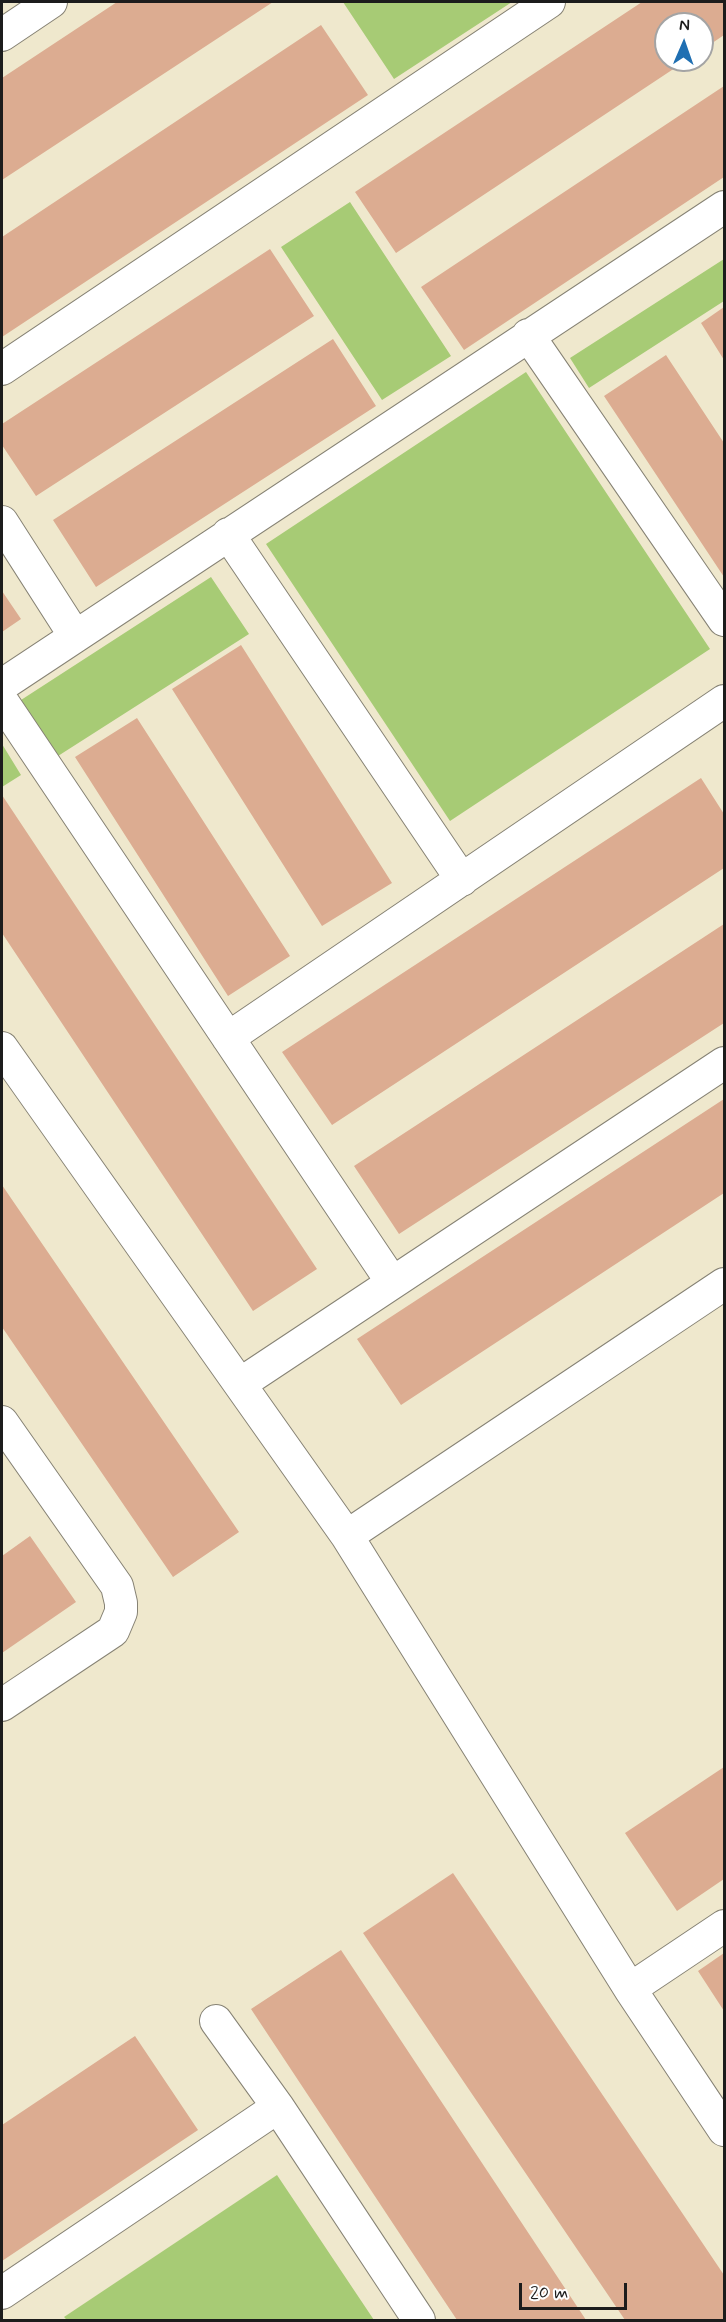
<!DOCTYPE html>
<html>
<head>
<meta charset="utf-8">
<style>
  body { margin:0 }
  #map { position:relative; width:726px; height:2322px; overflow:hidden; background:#efe8cd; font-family:Mynerve,sans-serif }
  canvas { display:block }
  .frame { position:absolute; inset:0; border:3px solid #1c1c1c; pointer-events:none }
  .north { position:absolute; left:654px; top:12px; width:60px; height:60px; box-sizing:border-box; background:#fff; border:2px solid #a4a4a4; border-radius:50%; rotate:2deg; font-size:16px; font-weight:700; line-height:24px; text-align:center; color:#1c1c1c }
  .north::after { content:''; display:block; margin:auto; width:21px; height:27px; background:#1f6fb2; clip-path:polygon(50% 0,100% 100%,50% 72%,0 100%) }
  .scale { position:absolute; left:519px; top:2283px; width:108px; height:27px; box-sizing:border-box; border:3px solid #1c1c1c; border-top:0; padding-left:8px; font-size:18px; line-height:21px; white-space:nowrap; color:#1c1c1c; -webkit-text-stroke:4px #fff; paint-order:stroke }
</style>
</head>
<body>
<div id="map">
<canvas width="726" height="2322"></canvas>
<div class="frame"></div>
<div class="north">N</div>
<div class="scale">20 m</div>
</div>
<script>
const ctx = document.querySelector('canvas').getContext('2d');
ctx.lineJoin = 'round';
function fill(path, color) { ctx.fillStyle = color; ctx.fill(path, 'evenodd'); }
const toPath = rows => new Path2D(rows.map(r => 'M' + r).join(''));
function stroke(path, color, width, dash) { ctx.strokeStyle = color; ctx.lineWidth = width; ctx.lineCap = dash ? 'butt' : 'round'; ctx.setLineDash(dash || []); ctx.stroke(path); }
const green = toPath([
  [343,2,512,2,394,79],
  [350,202,451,356,382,400,281,247],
  [724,259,724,301,589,388,570,358],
  [526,372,710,649,450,821,266,544],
  [211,577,249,634,58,756,21,700],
  [2,744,21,775,2,787],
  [277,2175,374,2320,67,2320,64,2317]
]);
const building = toPath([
  [117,2,273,2,2,180,2,78],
  [642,2,724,2,724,35,702,50,702,24,666,24,666,60,687,60,396,253,355,192],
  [321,25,368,95,2,337,2,237],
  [724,86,724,177,464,350,421,287],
  [270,249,314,316,36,496,2,445,2,424],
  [724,307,724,360,701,323],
  [333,339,376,406,96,587,53,520],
  [666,355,724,443,724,577,604,396],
  [2,591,21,619,2,632],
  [241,645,392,883,322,926,172,689],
  [137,718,290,956,228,996,75,757],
  [701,778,724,814,724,868,332,1125,282,1052],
  [2,795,317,1269,253,1311,2,933],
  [724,924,724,1023,399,1234,354,1166],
  [724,1099,724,1193,401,1405,357,1339],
  [2,1185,239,1532,173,1577,2,1327],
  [30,1536,76,1602,2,1653,2,1556],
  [724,1767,724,1879,677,1911,625,1833],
  [453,1873,724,2275,724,2320,625,2320,363,1933],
  [341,1950,431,2086,586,2320,457,2320,431,2281,251,2009],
  [724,1953,724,2011,698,1971],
  [135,2036,198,2130,2,2261,2,2125]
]);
const minor = toPath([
  [2,35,51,2],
  [528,335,724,620],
  [2,369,549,2],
  [2,522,75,636],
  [228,534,462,880],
  [2,685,724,207],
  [2,701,392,1282],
  [228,1038,724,701],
  [2,1048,347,1536,630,1989,724,2130],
  [240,1384,724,1063],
  [2,1422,117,1586,121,1603,121,1612,113,1631,2,1705],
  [347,1536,724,1284],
  [630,1989,724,1926],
  [216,2021,278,2107,419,2320],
  [2,2293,278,2107]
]);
fill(green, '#a7cb75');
fill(building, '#dcac91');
stroke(minor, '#868274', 34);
stroke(minor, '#fff', 32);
</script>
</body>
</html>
